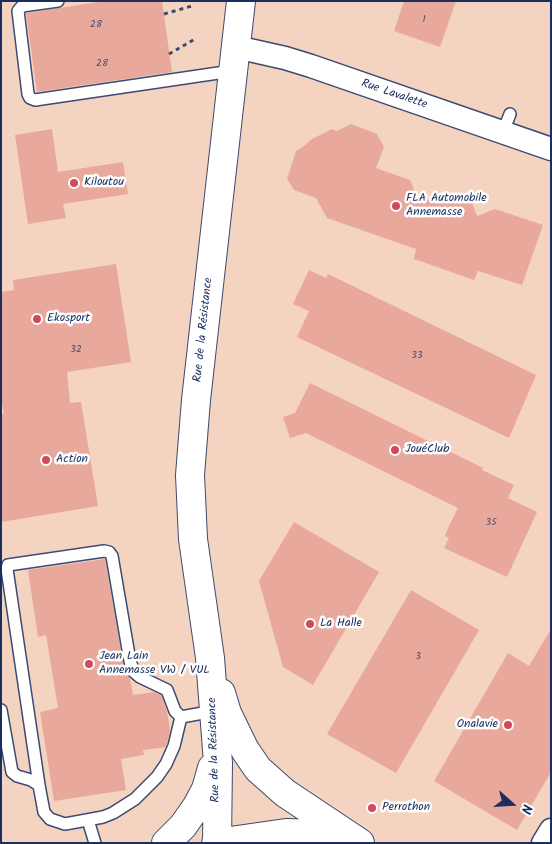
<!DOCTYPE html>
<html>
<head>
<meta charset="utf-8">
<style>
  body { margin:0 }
  #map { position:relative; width:552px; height:844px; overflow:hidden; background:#f4e8d1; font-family:Kalam,sans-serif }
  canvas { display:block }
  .frame { position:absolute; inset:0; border:2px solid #1b2f5e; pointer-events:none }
  .north { position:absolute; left:487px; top:779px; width:50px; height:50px; -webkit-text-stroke:4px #fff; paint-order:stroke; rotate:109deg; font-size:14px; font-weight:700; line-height:20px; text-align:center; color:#1b2f5e }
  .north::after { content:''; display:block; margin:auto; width:18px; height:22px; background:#1b2f5e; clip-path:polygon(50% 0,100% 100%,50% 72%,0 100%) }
</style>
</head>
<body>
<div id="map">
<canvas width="552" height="844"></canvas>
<div class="frame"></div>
<div class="north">N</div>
</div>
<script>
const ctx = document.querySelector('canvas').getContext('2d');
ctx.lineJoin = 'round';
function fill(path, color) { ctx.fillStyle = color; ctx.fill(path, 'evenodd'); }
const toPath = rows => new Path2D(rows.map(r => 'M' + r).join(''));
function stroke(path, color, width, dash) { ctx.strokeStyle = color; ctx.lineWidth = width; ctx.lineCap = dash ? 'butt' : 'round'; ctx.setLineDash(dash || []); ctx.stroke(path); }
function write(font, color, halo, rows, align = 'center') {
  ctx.font = font + ' Kalam,sans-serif'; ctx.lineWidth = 5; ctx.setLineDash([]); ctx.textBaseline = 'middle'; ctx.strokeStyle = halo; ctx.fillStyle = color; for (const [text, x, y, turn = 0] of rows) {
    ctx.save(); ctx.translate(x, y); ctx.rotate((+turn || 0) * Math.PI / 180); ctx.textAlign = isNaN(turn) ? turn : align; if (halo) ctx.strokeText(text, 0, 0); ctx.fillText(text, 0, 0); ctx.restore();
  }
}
const built = toPath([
  [1,1,551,1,551,843,1,843]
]);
const building = toPath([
  [105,1,162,1,172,72,37,92,26,13],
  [404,1,456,1,440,47,394,31],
  [351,124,377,134,384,147,376,168,410,180,417,197,434,202,450,193,471,200,477,216,495,209,543,225,522,285,478,271,474,280,414,259,416,249,327,218,316,198,294,190,287,179,296,151,303,147,312,139,332,129,337,131],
  [52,129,58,172,123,162,128,194,63,204,66,218,28,224,15,135],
  [116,264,131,362,67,372,70,403,81,402,98,506,1,522,1,414,4,414,1,397,1,292,14,290,13,280],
  [309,270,326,278,328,274,536,375,509,438,297,337,309,311,293,304],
  [310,383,483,468,482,470,514,485,508,498,537,512,507,577,444,548,449,538,445,536,448,528,458,508,306,433,290,438,283,417,295,413],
  [294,522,379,572,313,685,283,667,259,581],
  [105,559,123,662,127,675,130,679,133,695,154,692,161,695,167,711,170,731,166,747,143,750,144,755,121,759,126,790,54,801,40,712,58,708,46,635,38,637,28,570],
  [411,590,479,630,396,773,327,734],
  [551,629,551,772,517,830,434,781,508,653,529,666]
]);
const path = toPath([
  [164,14,192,6],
  [169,54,195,39]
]);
const lane = toPath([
  [58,1,22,6,18,11,28,94,30,98,35,100,232,71],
  [503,132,510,114],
  [1,710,12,772,17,776,31,780,39,785],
  [181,717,174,746,166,764,157,777,135,799,113,813,103,817,65,824,50,819,44,812,39,785,7,569,8,565,104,551,109,552,112,556,130,661,134,672,140,677,167,690,175,711,181,717,214,711],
  [88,820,95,843]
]);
const street = toPath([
  [236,47,285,58,311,66,551,149],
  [543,843,551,830]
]);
const secondary = toPath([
  [221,693,227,713,245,750,258,769,285,793,360,843],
  [166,843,183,826,197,806,206,789,212,768],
  [216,843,286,833,319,834,347,841],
  [217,843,218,763,210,658,193,539,190,475,196,400,241,1]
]);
const markers = [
  [74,183,5,"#d1495b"],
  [396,206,5,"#d1495b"],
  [37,319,5,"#d1495b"],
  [395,450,5,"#d1495b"],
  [46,460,5,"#d1495b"],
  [310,624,5,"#d1495b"],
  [89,664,5,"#d1495b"],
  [508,725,5,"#d1495b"],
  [372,808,5,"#d1495b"]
];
const numberNames = [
  ["1",424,20],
  ["28",96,25],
  ["28",102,64],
  ["32",76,350],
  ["33",417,356],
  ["35",491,523],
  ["3",418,657]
];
const streetNames = [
  ["Rue Lavalette",394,95,19],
  ["Rue de la Résistance",204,330,-84],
  ["Rue de la Résistance",215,750,-92]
];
const poiNames = [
  ["Kiloutou",84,183],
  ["FLA Automobile",406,199],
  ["Annemasse",406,213],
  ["Ekosport",47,319],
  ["JouéClub",405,450],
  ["Action",56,460],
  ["La Halle",320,624],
  ["Jean Lain",99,657],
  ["Annemasse VW / VUL",99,671],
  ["Onalavie",498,725,"right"],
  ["Perrothon",382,808]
];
fill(built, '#f4d3c0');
fill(building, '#e8a99c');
stroke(lane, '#3c4b6f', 14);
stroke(street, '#3c4b6f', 25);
stroke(secondary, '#3c4b6f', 30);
stroke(path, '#3c4b6f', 3, [4, 4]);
stroke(lane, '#fff', 11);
stroke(street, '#fff', 22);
stroke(secondary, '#fff', 28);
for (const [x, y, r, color] of markers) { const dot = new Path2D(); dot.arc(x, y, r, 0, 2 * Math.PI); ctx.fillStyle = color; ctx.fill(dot); stroke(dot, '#fff', 2); }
write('10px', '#4e4e6e', null, numberNames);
write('12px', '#1b2f5e', '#fff', streetNames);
write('12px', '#1b2f5e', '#fff', poiNames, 'left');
</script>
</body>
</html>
